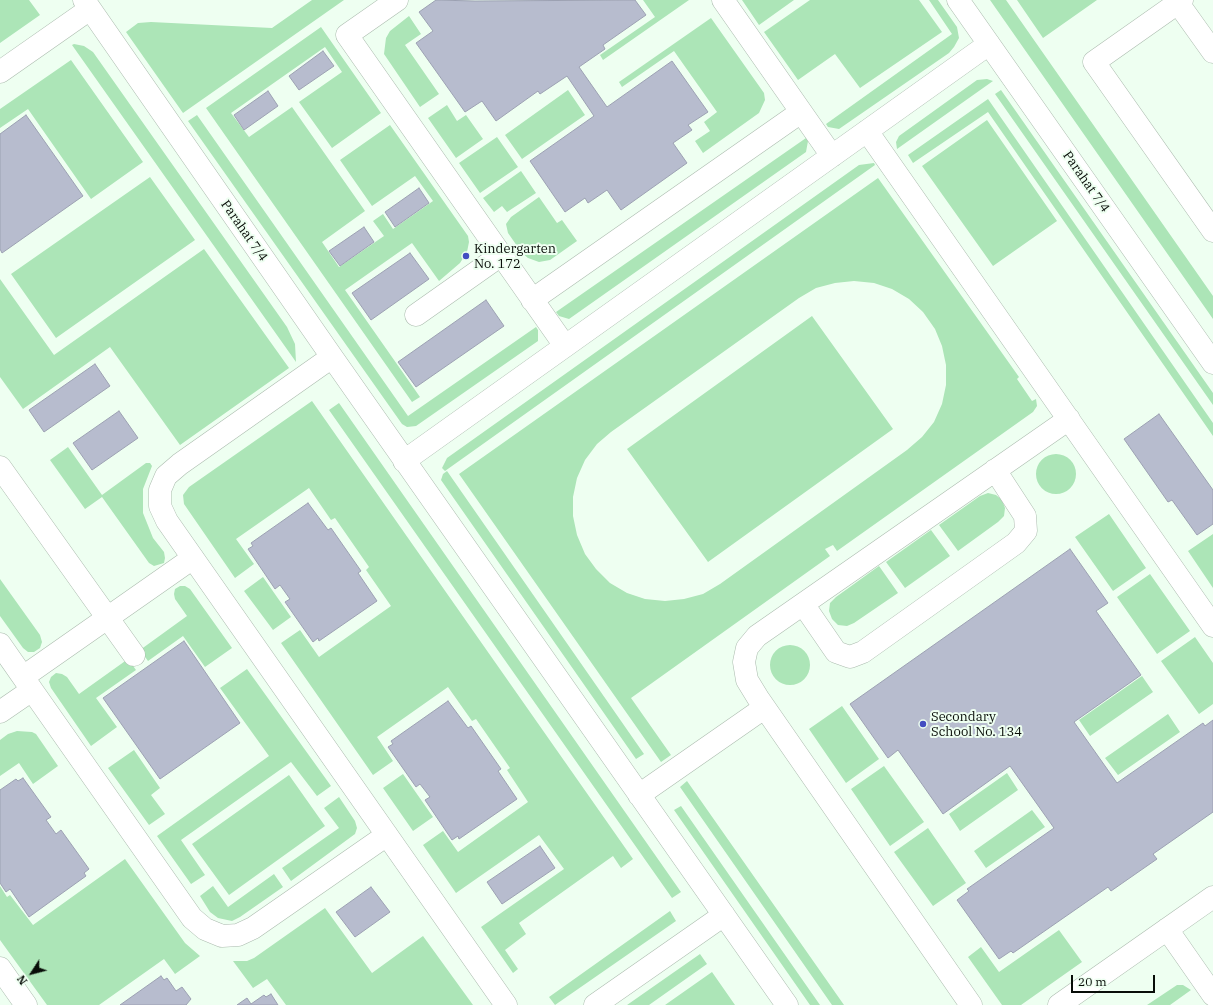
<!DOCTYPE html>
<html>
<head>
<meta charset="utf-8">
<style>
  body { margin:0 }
  #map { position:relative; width:1213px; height:1005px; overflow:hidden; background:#eefff1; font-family:"IBM Plex Serif",serif }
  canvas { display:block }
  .north { position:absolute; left:12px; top:953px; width:40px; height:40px; -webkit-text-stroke:3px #eefff1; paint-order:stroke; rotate:234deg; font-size:11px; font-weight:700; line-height:16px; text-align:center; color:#080d08 }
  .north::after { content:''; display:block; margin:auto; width:14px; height:18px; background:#080d08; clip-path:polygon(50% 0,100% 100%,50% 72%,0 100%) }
  .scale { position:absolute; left:1071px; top:975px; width:84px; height:18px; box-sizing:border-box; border:2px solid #080d08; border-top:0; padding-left:5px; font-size:12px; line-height:14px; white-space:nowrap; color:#080d08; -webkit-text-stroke:3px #eefff1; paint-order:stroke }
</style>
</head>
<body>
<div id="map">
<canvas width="1213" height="1005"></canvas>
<div class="north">N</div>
<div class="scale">20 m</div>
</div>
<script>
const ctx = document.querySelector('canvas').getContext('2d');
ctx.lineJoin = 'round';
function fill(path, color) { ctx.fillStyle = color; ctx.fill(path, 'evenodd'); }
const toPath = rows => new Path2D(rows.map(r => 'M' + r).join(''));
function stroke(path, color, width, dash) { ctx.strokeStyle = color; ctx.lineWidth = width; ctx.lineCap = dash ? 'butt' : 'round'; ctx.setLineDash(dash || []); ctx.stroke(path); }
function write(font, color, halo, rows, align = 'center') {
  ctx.font = font + ' "IBM Plex Serif",serif'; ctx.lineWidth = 4; ctx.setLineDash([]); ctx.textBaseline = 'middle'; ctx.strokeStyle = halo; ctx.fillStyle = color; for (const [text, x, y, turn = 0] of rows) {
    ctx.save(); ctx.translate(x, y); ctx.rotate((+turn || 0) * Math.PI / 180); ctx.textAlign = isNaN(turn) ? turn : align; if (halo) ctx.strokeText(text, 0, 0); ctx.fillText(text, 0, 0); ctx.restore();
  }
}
const green = toPath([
  [0,0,29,0,40,15,0,43],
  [312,0,344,0,183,113,126,32,138,23,151,22,272,28],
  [643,0,689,0,603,60,600,55,655,17],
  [742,0,794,0,759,25],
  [810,0,919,0,942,32,860,88,835,54,798,80,764,32],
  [929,0,938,0,957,27,959,38,954,47,949,53,839,129,828,127,826,124,952,34],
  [990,0,1006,0,1213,296,1213,319],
  [1017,0,1097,0,1043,38],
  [409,16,421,34,405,45,439,94,420,107,384,54,386,38,390,31],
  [711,18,764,93,765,100,759,113,703,153,695,141,710,131,704,122,717,112,674,51,622,87,619,82],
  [321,27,381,113,332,148,299,102,342,72,325,47,231,113,249,137,292,107,365,211,322,242,339,267,384,236,373,221,383,214,393,229,433,201,415,176,372,206,340,160,390,125,468,236,469,242,467,252,460,263,439,281,412,243,345,290,420,397,412,402,206,108],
  [74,44,84,46,93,52,287,327,295,344,296,362,72,45],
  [71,60,143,162,91,199,28,109,0,128,0,109],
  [987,79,993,81,897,149,896,142,899,136,977,80],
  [568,90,585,115,522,159,505,135],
  [1001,90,1213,393,1213,405,995,94],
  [988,99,1213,423,1213,436,988,112,913,163,908,155],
  [447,105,457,121,466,115,483,139,456,158,428,118],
  [197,115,408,416,536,327,538,330,538,341,416,426,407,427,402,424,188,121],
  [987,120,1057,221,993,266,922,166],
  [497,137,518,167,480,193,459,163],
  [806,138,808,141,806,152,569,319,559,316,556,312],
  [874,163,875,165,445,471,442,468,447,458,859,165],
  [521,171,536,193,507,212,502,206,494,212,483,198],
  [150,177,195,240,56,338,11,274],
  [878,178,1019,377,1017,379,1032,401,1036,399,1037,406,1033,412,837,551,833,545,825,549,830,556,631,698,671,755,661,762,459,474],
  [854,281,874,283,892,289,909,299,923,312,935,329,942,346,946,365,946,385,942,404,934,422,922,437,907,450,720,584,703,594,684,599,665,601,645,599,627,593,610,583,596,569,585,554,577,535,573,516,573,497,577,478,585,460,597,444,611,432,799,298,816,288,835,283],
  [539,197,557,223,562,220,577,241,550,260,539,262,528,258,522,253,508,233,506,224,511,217],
  [204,249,289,368,180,445,110,347,23,409,0,377,0,279,54,355],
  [812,316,893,429,708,562,627,449],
  [312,401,633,859,621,868,613,856,519,923,526,934,505,950,518,969,513,973,481,927,564,869,539,835,456,893,423,845,443,831,458,852,528,802,507,770,510,768,476,719,472,721,448,687,377,737,393,761,373,775,281,643,300,630,319,657,391,606,366,570,369,567,335,518,331,520,309,488,236,539,254,564,235,578,184,504,183,495,189,487],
  [339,403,681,892,672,898,329,410],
  [68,447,102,495,146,463,150,463,152,466,143,489,143,513,153,538,164,552,165,558,164,563,154,566,149,563,102,497,85,509,50,460],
  '1036 474a20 20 0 1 1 40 0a20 20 0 1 1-40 0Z',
  [447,471,644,754,636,759,441,480,443,474],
  [988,493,996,495,1002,500,1005,508,1004,516,998,522,958,551,939,525,980,496],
  [1109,514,1146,568,1113,591,1075,537],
  [931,530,950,556,905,588,886,562],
  [1213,534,1213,588,1188,551],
  [879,566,898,593,854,623,847,626,838,625,832,619,829,611,830,603,836,597],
  [1150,574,1190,631,1157,654,1117,597],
  [263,577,291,617,273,630,244,591],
  [0,579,40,635,42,642,40,648,34,652,28,652,23,648,0,616],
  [180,586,185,586,190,589,232,648,205,667,183,636,148,661,140,650,187,616,175,599,174,594,175,589],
  [1195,637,1213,663,1213,704,1199,714,1161,661],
  '770 665a20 20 0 1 1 40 0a20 20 0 1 1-40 0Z',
  [128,659,136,670,96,698,117,727,91,746,51,688,49,682,51,677,56,673,62,674,67,677,79,694],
  [247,669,331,786,317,796,291,762,181,840,205,875,191,884,157,836,269,756,220,688],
  [1142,676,1153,692,1090,736,1079,720],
  [842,706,879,759,846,783,809,729],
  [1168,714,1180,732,1118,775,1105,758],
  [17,731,32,732,36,734,58,766,33,784,19,763,0,776,0,740,8,734],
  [134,750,160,788,151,795,165,814,149,825,108,768],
  [884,766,924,822,890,846,851,789],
  [1007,773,1018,790,960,831,949,814],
  [403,774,433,817,413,831,383,788],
  [289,775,325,826,229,895,192,844],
  [687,781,844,1005,832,1005,680,787],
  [339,797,355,821,357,828,355,834,291,881,282,868,339,828,324,808],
  [681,806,820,1005,810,1005,674,810],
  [1032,810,1045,827,986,868,974,851],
  [928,828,966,883,933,906,894,852],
  [125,859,185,943,200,956,175,974,164,959,99,1005,47,1005,0,940,0,886,7,897,10,895,33,925],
  [274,874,283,887,240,917,232,921,218,918,210,912,200,896,213,886,228,907],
  [325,908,372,973,423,936,473,1005,286,1005,267,979,253,988,233,961,247,961,254,958],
  [670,911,676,921,555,1005,549,997],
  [1059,930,1082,962,1021,1005,1002,1005,968,957,981,947,999,972],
  [700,954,707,964,649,1005,627,1005],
  [712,972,735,1005,665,1005],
  [1177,985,1183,985,1191,990,1170,1005,1147,1005]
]);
const building = toPath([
  [436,0,475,1,635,0,646,15,603,45,605,49,579,67,607,107,672,61,708,112,688,125,692,130,673,143,687,163,621,210,607,190,588,203,585,198,565,212,530,161,594,116,567,76,540,94,538,91,496,121,482,101,465,112,416,43,433,31,419,12,436,0],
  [323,51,334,66,299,90,289,76,323,51],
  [268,91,278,106,244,130,234,115,268,91],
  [26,115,83,196,2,253,0,249,0,134,26,115],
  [419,188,429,203,395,227,385,212,419,188],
  [364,227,374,242,340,266,329,251,364,227],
  [410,253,429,279,371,320,352,293,410,253],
  [486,300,504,326,416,387,398,362,486,300],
  [95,364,110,386,44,432,29,410,95,364],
  [119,411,138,438,92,470,73,443,119,411],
  [1159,414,1213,490,1213,524,1197,535,1172,500,1168,502,1124,439,1159,414],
  [308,503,328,530,331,528,361,571,358,573,377,601,319,641,318,638,313,642,285,602,290,599,280,585,275,589,248,549,253,546,251,543,308,503],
  [1070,549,1108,603,1096,611,1141,675,1074,722,1117,783,1203,723,1205,726,1213,720,1213,812,1153,854,1157,859,1111,891,1108,887,1013,953,1011,951,999,959,957,900,969,891,967,889,1054,828,1010,766,943,814,898,750,888,758,850,704,1070,549],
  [184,641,240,723,160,779,103,698,184,641],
  [448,701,468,728,471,726,501,769,498,771,517,799,459,839,458,836,452,840,425,800,430,797,420,784,416,787,388,747,393,744,391,741,448,701],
  [23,778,51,817,46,820,56,834,61,830,89,869,84,873,86,876,29,917,10,889,6,892,0,883,0,790,16,779,18,781,23,778],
  [540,846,555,868,502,904,487,882,540,846],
  [371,887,390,912,355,937,336,912,371,887],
  [161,976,164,980,167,978,176,991,182,987,191,999,186,1005,120,1005,161,976],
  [271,994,278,1005,237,1005,247,998,251,1004,264,995,266,997,271,994]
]);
const minor = toPath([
  [84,0,332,357,787,1005],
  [397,0,347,35,565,346],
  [723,0,832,156],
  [958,0,1213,363],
  [1182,0,1094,62,1213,231],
  [1178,3,1213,52],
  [0,72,90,9],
  [867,131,1213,626],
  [532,300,801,112],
  [416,315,501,255],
  [332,357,180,464,166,476,160,490,160,506,167,521,506,1005],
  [404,461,989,44],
  [0,467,134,655],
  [803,604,836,652,850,657,863,652,1016,543,1026,531,1025,516,995,470],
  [0,644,32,690,0,712],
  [23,677,193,558],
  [32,690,192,918,205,929,222,936,238,935,253,928,387,835],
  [639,795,764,708],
  [1167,929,1213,995],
  [0,968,26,1005],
  [595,1005,724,915],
  [971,1005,758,698,747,680,744,662,747,648,757,636,1069,419],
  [1059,1005,1213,897]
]);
const markers = [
  [466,256,4,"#424cc1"],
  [923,724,4,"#424cc1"]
];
const streetNames = [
  ["Parahat 7/4",1086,182,55],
  ["Parahat 7/4",244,231,55]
];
const poiNames = [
  ["Kindergarten",474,249],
  ["No. 172",474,264],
  ["Secondary",931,717],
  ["School No. 134",931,732]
];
fill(green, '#ace5b7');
fill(building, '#b7bcce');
stroke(building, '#9ca1b2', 1);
stroke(minor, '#abbbae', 23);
stroke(minor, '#fff', 22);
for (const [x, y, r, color] of markers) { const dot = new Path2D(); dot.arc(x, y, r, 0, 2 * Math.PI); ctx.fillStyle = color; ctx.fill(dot); stroke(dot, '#eefff1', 1.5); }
write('13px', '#080d08', '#eefff1', streetNames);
write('13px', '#080d08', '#eefff1', poiNames, 'left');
</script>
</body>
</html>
